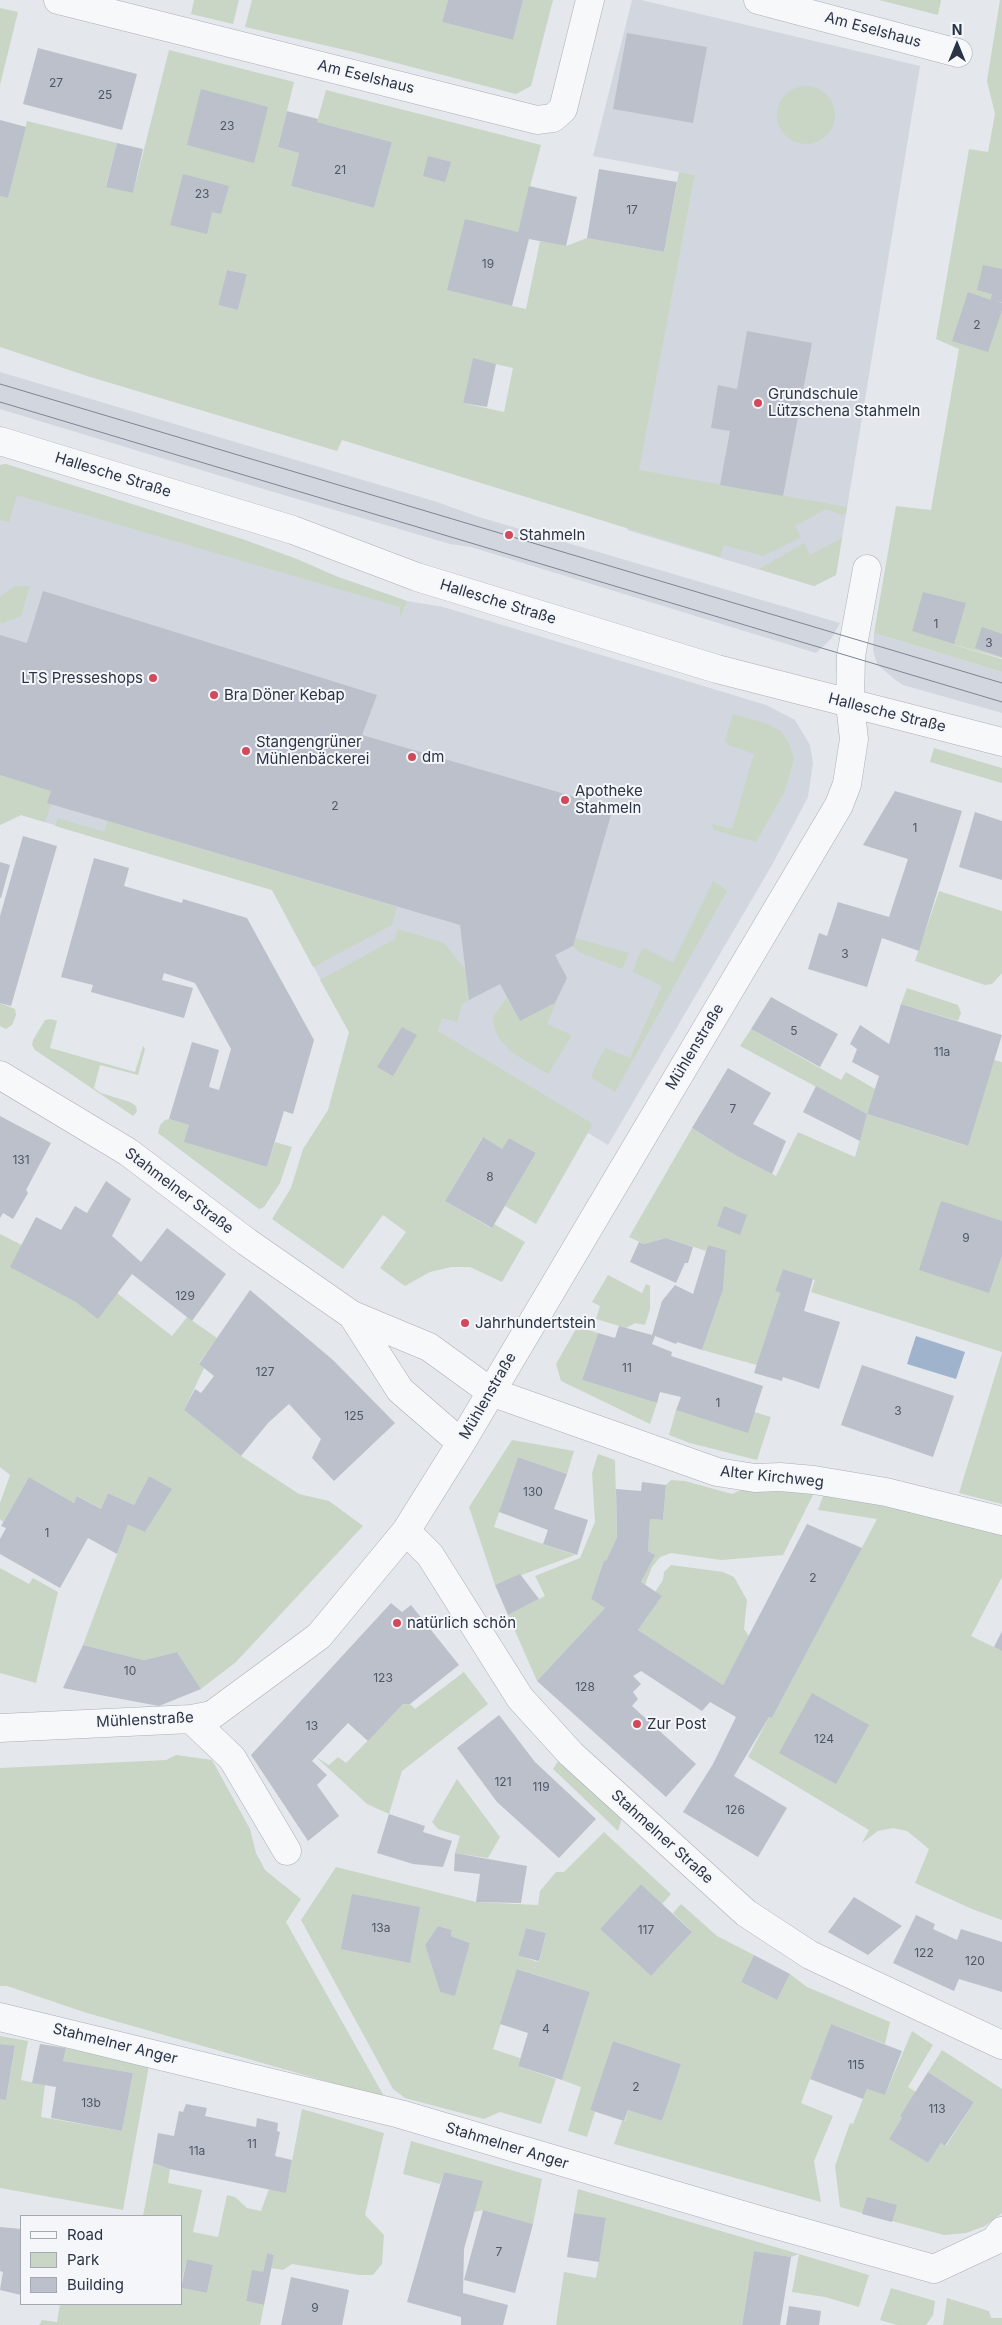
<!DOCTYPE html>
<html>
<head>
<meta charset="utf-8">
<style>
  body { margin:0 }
  #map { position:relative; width:1002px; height:2325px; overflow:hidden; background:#e4e7ec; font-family:Inter,sans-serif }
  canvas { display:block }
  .legend { position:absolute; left:20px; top:2215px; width:162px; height:90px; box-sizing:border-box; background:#f4f6f9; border:1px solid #a4a8b1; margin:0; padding:6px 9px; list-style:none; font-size:15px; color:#2b3445 }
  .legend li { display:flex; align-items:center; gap:10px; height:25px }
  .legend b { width:25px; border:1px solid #a4a8b1 }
  .north { position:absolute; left:932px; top:20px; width:50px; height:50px; -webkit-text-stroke:4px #f4f6f9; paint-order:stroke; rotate:0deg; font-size:14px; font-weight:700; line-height:20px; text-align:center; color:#2b3445 }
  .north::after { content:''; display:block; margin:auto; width:18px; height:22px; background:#2b3445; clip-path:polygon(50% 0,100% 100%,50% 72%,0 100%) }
</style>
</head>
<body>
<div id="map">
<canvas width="1002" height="2325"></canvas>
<ul class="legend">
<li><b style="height:6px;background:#f7f8fa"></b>Road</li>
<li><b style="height:14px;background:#c9d6c5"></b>Park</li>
<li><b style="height:14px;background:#bbc0ca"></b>Building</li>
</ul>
<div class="north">N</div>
</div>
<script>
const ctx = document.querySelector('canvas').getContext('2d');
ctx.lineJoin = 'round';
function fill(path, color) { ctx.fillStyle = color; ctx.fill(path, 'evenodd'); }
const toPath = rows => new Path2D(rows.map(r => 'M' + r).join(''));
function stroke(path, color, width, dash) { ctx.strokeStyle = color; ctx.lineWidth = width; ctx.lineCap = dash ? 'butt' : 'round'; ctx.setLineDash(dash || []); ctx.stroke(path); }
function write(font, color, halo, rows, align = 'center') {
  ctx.font = font + ' Inter,sans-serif'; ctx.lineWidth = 4; ctx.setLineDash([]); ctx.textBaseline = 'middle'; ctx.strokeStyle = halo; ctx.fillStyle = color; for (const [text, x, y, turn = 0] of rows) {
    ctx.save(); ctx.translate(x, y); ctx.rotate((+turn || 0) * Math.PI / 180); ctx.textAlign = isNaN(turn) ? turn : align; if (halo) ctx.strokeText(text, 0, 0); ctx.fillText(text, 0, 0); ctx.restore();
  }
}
const built = toPath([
  [632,0,641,0,920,66,836,575,814,586,627,530,695,175,593,156],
  [0,372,437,502,479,517,840,623,831,639,816,653,471,547,450,544,267,490,0,409],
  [6,464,242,539,338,577,407,601,443,607,766,705,795,720,810,745,813,763,808,797,772,865,608,1145,398,1018,349,1032,272,890,21,815,0,825,0,465],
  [874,633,1002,672,1002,713,903,685,894,679,877,664,873,650]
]);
const green = toPath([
  [194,0,239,0,233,24,191,14],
  [252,0,448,0,442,22,513,40,523,0,553,0,531,86,516,94,354,52,245,27],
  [879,0,941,0,938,15],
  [1000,0,1002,0,1002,658,941,641,1002,659,1002,672,874,633,896,506,931,510,959,349,936,339,969,149,988,152,995,114,987,81],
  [0,8,18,12,0,85],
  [169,50,294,82,278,147,299,153,291,186,374,208,392,142,317,122,326,90,541,145,518,232,448,290,512,306,526,309,540,241,566,246,587,238,664,252,679,172,695,175,639,470,847,507,846,513,841,515,826,509,795,526,801,537,763,556,724,545,720,557,342,440,337,451,87,376,0,347,0,196,8,198,27,121,117,143,106,186,133,193],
  [227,270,247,274,238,310,218,305],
  [473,359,513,368,504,412,463,403],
  '777 115a29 29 0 1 1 58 0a29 29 0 1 1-58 0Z',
  [6,464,245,540,297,559,338,577,407,601,400,617,400,607,17,495,9,522,0,520,0,465],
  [842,538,836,575,814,586,759,569,804,543,810,555],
  [16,586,30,586,21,616,3,623,0,622,0,596],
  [733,714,765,723,781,731,789,743,794,758,785,791,756,842,714,830,712,824,732,829,754,754,728,745,725,741],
  [934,748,1002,768,1002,783,930,762],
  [0,775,51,791,47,803,51,804,45,822,21,815,0,825],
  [58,818,104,832,107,821,397,907,392,925,313,967,272,890,55,826],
  [713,881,727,891,615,1092,592,1078,593,1071,605,1048,630,1058,662,986,633,972,638,957,643,948,673,963],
  [939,891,1002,911,1002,973,992,984,985,985,915,961],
  [398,929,444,943,465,969,469,1000,462,1004,457,1022,442,1018,438,1031,593,1124,536,1224,505,1206,536,1153,509,1138,502,1149,482,1138,445,1201,491,1228,494,1224,525,1242,502,1282,470,1267,451,1267,430,1272,405,1286,380,1268,406,1232,383,1215,343,1269,272,1219,291,1188,303,1149,328,1110,349,1032,320,980,395,939],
  [575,938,629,953,622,969,579,952,573,946],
  [907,988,958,1005,961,1013,958,1021,901,1004],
  [507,998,520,1021,556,1003,547,1024,572,1035,548,1074,511,1052,498,1037,493,1023,494,1015],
  [0,1003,15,1009,16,1015,12,1025,6,1029,0,1026],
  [51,1019,57,1021,50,1048,135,1072,143,1046,145,1049,138,1075,100,1065,94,1088,101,1093,130,1102,136,1106,137,1111,135,1114,133,1116,35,1050,32,1045,33,1040,45,1020],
  [751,1029,841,1080,846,1072,875,1089,867,1114,967,1146,994,1060,1002,1062,1002,1352,811,1292,815,1280,783,1269,775,1291,780,1293,757,1365,702,1350,723,1290,726,1250,708,1245,706,1251,666,1238,644,1244,629,1237,692,1128,735,1155,776,1176,798,1132,855,1157,867,1114,740,1046],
  [169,1119,189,1125,185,1142,267,1167,275,1142,292,1147,280,1183,264,1207,259,1209,158,1133,160,1125,165,1120],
  [0,1234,117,1293,172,1336,187,1317,217,1338,199,1363,204,1368,184,1410,241,1456,299,1494,329,1501,363,1526,236,1662,201,1689,177,1652,144,1660,83,1645,128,1525,145,1532,171,1489,149,1476,134,1505,108,1493,101,1509,78,1496,74,1503,29,1477,3,1522,0,1519,0,1503,10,1475,0,1467],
  [608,1275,642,1293,646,1284,650,1286,650,1309,645,1325,635,1323,626,1328,596,1319,600,1306,592,1302],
  [577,1327,598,1333,582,1380,657,1403,650,1424,561,1381,556,1364],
  [1002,1353,1002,1504,959,1493],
  [676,1410,754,1412,771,1417,757,1460,690,1443,669,1435],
  [512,1440,574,1451,567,1474,518,1457,494,1527,575,1555,495,1585,469,1507],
  [598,1454,615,1460,617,1537,606,1561,604,1560,591,1599,605,1608,537,1681,508,1615,545,1596,535,1576,580,1558,595,1522,592,1473],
  [671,1480,685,1481,732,1494,753,1485,816,1489,783,1555,721,1560,671,1553,660,1557,652,1567,645,1585,641,1582,654,1555,648,1551,650,1519,663,1520,666,1485],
  [825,1491,1002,1531,1002,1577,971,1636,1002,1651,1002,1920,972,1909,915,1883,929,1849,907,1831,893,1828,878,1831,862,1843,869,1830,748,1757,769,1717,772,1718,877,1519,818,1510],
  [671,1565,723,1572,734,1577,747,1600,744,1629,749,1636,723,1685,638,1630,662,1596,655,1592,663,1580,664,1572],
  [0,1568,29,1584,33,1578,58,1592,36,1683,0,1673],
  [464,1672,488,1704,402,1771,389,1814,367,1804,316,1757,329,1765,338,1757,346,1763,403,1704,410,1704,415,1709],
  [176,1755,212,1760,250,1829,256,1853,265,1870,301,1899,286,1922,385,2098,87,2013,7,1986,0,1986,0,1768,166,1760],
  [560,1758,622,1818,618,1831,553,1769],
  [457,1779,500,1837,488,1858,455,1853,460,1836,438,1829,432,1822],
  [604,1832,671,1894,662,1904,641,1884,600,1929,651,1976,692,1932,673,1913,681,1904,717,1936,754,1955,741,1982,777,2000,790,1974,807,1987,890,2022,885,2044,831,2024,810,2079,801,2103,833,2116,814,2161,821,2202,614,2144,622,2121,625,2121,628,2110,662,2121,681,2064,613,2041,590,2110,595,2112,587,2137,568,2131,581,2087,562,2080,590,1992,518,1969,493,2049,520,2058,518,2066,556,2079,541,2124,500,2112,484,2119,405,2098,393,2089,301,1920,336,1867,476,1902,538,1905,540,1891,556,1872,564,1872],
  [438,1926,452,1930,451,1936,470,1943,455,1995,440,1992,425,1945],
  [526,1928,546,1933,539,1962,518,1956],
  [912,2031,933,2045,908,2087,916,2092,900,2116,902,2118,890,2139,928,2163,941,2143,946,2146,974,2102,928,2072,942,2050,1002,2089,1002,2213,985,2226,966,2233,944,2235,840,2207,835,2166,850,2123,853,2124,867,2089,885,2095],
  [0,2036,28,2041,21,2080,45,2085,41,2117,122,2131,133,2073,63,2061,66,2048,149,2065,123,2210,0,2188,0,2099,6,2100,15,2047,0,2044],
  [302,2109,384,2133,365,2215,384,2235,382,2264,373,2275,359,2275,292,2264,283,2270,271,2268,274,2255,267,2253,263,2272,252,2271,246,2301,264,2305,260,2325,39,2325,42,2320,57,2322,60,2304,181,2304,181,2288,207,2293,213,2265,187,2259,181,2285,181,2216,143,2216,153,2163,170,2169,168,2183,202,2190,193,2232,218,2237,227,2195,235,2197,247,2208,261,2211,269,2189,286,2192],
  [411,2141,542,2179,533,2224,483,2210,474,2212,482,2181,444,2172,440,2184,403,2174],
  [578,2189,799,2254,869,2275,859,2307,825,2297,792,2292,799,2254,791,2257,754,2251,742,2325,556,2325,564,2272,596,2278,606,2219,574,2213],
  [891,2288,935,2301,933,2315,926,2325,897,2325,880,2320],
  [947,2298,989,2311,991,2318,1002,2318,1002,2325,943,2325]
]);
const water = toPath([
  [916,1336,965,1352,956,1379,907,1364]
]);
const building = toPath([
  [448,0,523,0,513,40,442,22],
  [627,33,707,47,693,123,613,109],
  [38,48,137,74,122,130,23,104],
  [201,89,268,107,254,163,187,145],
  [287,111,318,119,317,122,392,142,374,208,291,186,299,153,278,147],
  [0,120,26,127,8,198,0,196],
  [117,143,143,149,133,193,106,187],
  [428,156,451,162,445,182,423,176],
  [599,169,677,182,664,252,587,238],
  [183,174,229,186,221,214,212,212,207,234,170,225],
  [529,186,577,197,566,246,529,239,512,306,447,290,465,219,518,232],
  [983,265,1002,269,1002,302,996,301,1002,303,1002,310,988,352,952,341,968,292,991,300,992,294,977,290],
  [227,270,247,274,238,310,218,305],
  [747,331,812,343,783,496,720,485,730,431,711,428,718,385,737,389],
  [473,358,496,364,487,407,463,403],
  [43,591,377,695,362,735,613,808,573,946,555,955,567,978,555,1003,520,1021,500,984,469,1000,460,925,47,803,51,791,0,775,0,635,27,643],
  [923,592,966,603,954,644,912,631],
  [982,627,1002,634,1002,657,975,648],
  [895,791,962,811,919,951,882,938,867,987,808,969,819,933,827,936,838,902,889,917,908,859,863,845],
  [975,812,1002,821,1002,880,959,867],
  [23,836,57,846,11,1006,0,1003,0,916],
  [94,858,129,868,124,886,182,903,183,899,247,918,314,1040,293,1114,284,1111,267,1167,184,1142,189,1125,169,1119,192,1042,219,1050,209,1087,219,1090,231,1049,195,983,164,973,162,980,193,988,184,1018,91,992,93,985,61,977],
  [0,862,10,865,1,898,0,898],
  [771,997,838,1034,820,1067,751,1029],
  [901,1004,1002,1035,968,1146,867,1114,879,1076,852,1062,857,1049,850,1044,860,1025,889,1044],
  [402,1027,417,1035,393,1076,377,1067],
  [728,1068,771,1093,753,1124,786,1141,772,1174,735,1155,692,1128],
  [816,1086,867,1114,860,1141,803,1112],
  [0,1116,51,1143,26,1190,28,1193,13,1219,3,1213,0,1218],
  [483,1137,502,1149,509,1138,536,1153,492,1228,445,1201],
  [106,1181,131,1199,112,1236,141,1262,167,1228,226,1274,192,1321,132,1274,98,1319,76,1302,10,1267,36,1217,61,1230,75,1206,87,1213],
  [941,1201,1002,1221,1002,1255,989,1293,919,1270],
  [724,1206,747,1215,740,1235,717,1226],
  [666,1238,693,1247,688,1263,685,1263,676,1283,630,1262,639,1242,644,1244],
  [708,1245,726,1250,723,1290,702,1350,677,1342,676,1344,655,1336,652,1344,672,1352,671,1356,763,1386,748,1433,676,1410,681,1397,660,1392,657,1403,582,1380,598,1333,615,1338,619,1326,652,1335,662,1301,675,1285,693,1294],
  [783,1269,813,1279,804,1311,840,1322,819,1389,783,1377,782,1381,754,1373,780,1293,775,1291],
  [250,1290,333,1360,395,1423,334,1481,312,1458,321,1439,289,1404,268,1423,241,1456,184,1410,195,1389,201,1393,214,1376,199,1364],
  [862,1365,954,1396,933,1457,841,1425],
  [518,1457,567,1474,554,1509,588,1520,577,1555,543,1544,548,1530,499,1512],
  [149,1476,172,1489,145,1532,128,1525,117,1554,88,1538,60,1588,0,1554,0,1539,6,1528,1,1526,29,1477,74,1503,77,1496,101,1509,108,1493,134,1505],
  [642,1482,666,1485,663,1520,650,1519,648,1551,655,1555,641,1582,662,1596,638,1630,723,1685,807,1524,862,1548,772,1718,769,1717,734,1776,787,1808,758,1857,683,1812,713,1764,736,1717,710,1702,702,1711,641,1671,633,1676,641,1684,633,1692,638,1699,632,1706,696,1764,666,1797,537,1681,605,1608,591,1599,604,1560,606,1561,617,1537,616,1489,641,1491],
  [520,1574,539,1599,508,1615,495,1585],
  [391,1603,402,1612,411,1605,459,1665,410,1704,403,1704,368,1741,348,1723,312,1761,327,1775,317,1785,339,1816,308,1841,251,1755],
  [1002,1631,1002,1651,994,1647],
  [83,1645,144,1660,177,1652,201,1689,159,1706,63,1688],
  [812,1693,869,1725,836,1784,779,1753],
  [499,1715,535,1762,596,1819,559,1858,497,1802,457,1748],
  [389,1814,425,1826,423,1832,452,1841,443,1867,413,1864,377,1853],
  [455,1853,527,1866,521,1903,476,1902,480,1874,454,1871],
  [641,1884,692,1932,651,1976,600,1929],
  [352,1894,420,1907,410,1963,341,1949],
  [854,1897,902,1926,868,1955,828,1932],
  [916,1915,935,1924,933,1929,957,1940,961,1929,1002,1942,1002,1992,959,1979,954,1991,893,1963],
  [438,1926,452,1930,451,1936,470,1943,455,1996,440,1992,425,1945],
  [526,1928,546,1933,539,1961,518,1956],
  [754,1955,790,1974,777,2000,741,1982],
  [517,1969,590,1992,562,2080,518,2066,528,2033,500,2024],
  [831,2024,902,2051,885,2095,867,2089,863,2099,810,2079],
  [613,2041,681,2064,662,2121,628,2110,624,2121,590,2110],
  [0,2044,15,2046,6,2100,0,2099],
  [40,2044,66,2048,63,2061,133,2073,122,2131,51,2118,56,2087,32,2083],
  [928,2072,974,2102,945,2146,941,2143,928,2163,889,2139,902,2118,900,2116],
  [186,2104,207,2108,205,2116,256,2127,257,2118,278,2123,277,2131,280,2132,275,2156,292,2160,286,2193,170,2169,153,2163,158,2133,174,2136,179,2111,183,2112],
  [444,2172,483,2181,464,2249,463,2293,508,2305,503,2325,461,2325,461,2317,407,2302],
  [867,2197,897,2205,892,2222,862,2214],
  [483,2210,533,2224,515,2293,464,2280],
  [574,2213,606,2218,599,2262,567,2257],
  [0,2227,21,2229,21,2295,0,2290,3,2272,0,2271],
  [754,2251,791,2257,780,2325,742,2325],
  [267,2253,274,2255,264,2305,246,2301,252,2270,263,2272],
  [187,2259,213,2265,207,2293,181,2288],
  [291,2277,349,2290,342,2325,281,2325],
  [789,2306,821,2311,819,2325,786,2325]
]);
const minor = toPath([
  [58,0,537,120,553,118,563,109,590,0],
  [758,0,958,53],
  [0,441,293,530,417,577,717,669,1002,742],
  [0,1075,128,1152,247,1242,352,1315,429,1347,491,1392,717,1472,755,1478,780,1477,814,1480,886,1492,1002,1521],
  [352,1315,400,1390,461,1443],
  [406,1531,430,1555,520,1698,571,1754,746,1913,810,1955,1002,2045],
  [191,1719,232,1758,287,1851],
  [0,1728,191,1719,212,1715,319,1636,406,1531,461,1443,839,805,847,784,854,739,850,704,851,656,867,569],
  [0,2017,400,2114,759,2220,934,2269,994,2241,1002,2231]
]);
const tram = toPath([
  [0,384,1002,683],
  [0,402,1002,702]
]);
const markers = [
  [758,403,5,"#d1495b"],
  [509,535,5,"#d1495b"],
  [153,678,5,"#d1495b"],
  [214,695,5,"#d1495b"],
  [246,751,5,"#d1495b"],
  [412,757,5,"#d1495b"],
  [565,800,5,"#d1495b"],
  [465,1323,5,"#d1495b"],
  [397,1623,5,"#d1495b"],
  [637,1724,5,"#d1495b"]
];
const numberNames = [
  ["27",56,83],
  ["25",105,95],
  ["23",227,126],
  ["21",340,170],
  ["23",202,194],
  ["17",632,210],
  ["19",488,264],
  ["2",977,325],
  ["1",936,624],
  ["3",989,643],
  ["2",335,806],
  ["1",915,828],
  ["3",845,954],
  ["5",794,1031],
  ["11a",942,1052],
  ["7",733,1109],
  ["131",21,1160],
  ["8",490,1177],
  ["9",966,1238],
  ["129",185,1296],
  ["11",627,1368],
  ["127",265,1372],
  ["1",718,1403],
  ["3",898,1411],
  ["125",354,1416],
  ["130",533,1492],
  ["1",47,1533],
  ["2",813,1578],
  ["10",130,1671],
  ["123",383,1678],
  ["128",585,1687],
  ["13",312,1726],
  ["124",824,1739],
  ["121",503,1782],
  ["119",541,1787],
  ["126",735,1810],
  ["13a",381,1928],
  ["117",646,1930],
  ["122",924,1953],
  ["120",975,1961],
  ["4",546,2029],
  ["115",856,2065],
  ["2",636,2087],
  ["13b",91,2103],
  ["113",937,2109],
  ["11",252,2144],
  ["11a",197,2151],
  ["7",499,2252],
  ["9",315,2308]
];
const streetNames = [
  ["Am Eselshaus",873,30,15],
  ["Am Eselshaus",366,77,14],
  ["Hallesche Straße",113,475,17],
  ["Hallesche Straße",498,602,17],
  ["Hallesche Straße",887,713,14],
  ["Mühlenstraße",695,1047,-59],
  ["Stahmelner Straße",179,1191,37],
  ["Mühlenstraße",488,1396,-60],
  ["Alter Kirchweg",772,1477,6],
  ["Mühlenstraße",145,1720,-3],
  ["Stahmelner Straße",662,1837,42],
  ["Stahmelner Anger",115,2044,14],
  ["Stahmelner Anger",507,2146,17]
];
const poiNames = [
  ["Grundschule",768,394],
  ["Lützschena Stahmeln",768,411],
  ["Stahmeln",519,535],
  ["LTS Presseshops",143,678,"right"],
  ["Bra Döner Kebap",224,695],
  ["Stangengrüner",256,742],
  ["Mühlenbäckerei",256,759],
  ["dm",422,757],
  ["Apotheke",575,791],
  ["Stahmeln",575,808],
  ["Jahrhundertstein",475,1323],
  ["natürlich schön",407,1623],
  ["Zur Post",647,1724]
];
fill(built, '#d2d6de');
fill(green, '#c9d6c5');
fill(water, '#9fb4cc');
fill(building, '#bbc0ca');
stroke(minor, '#a9aeb7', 29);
stroke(minor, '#f7f8fa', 28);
stroke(tram, '#7d8696', 1);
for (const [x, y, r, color] of markers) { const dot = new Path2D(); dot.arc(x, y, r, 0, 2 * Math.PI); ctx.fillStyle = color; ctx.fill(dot); stroke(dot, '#f4f6f9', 2); }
write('12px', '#4f5766', null, numberNames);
write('15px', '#2b3445', '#f4f6f9', streetNames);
write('15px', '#2b3445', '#f4f6f9', poiNames, 'left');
</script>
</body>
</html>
